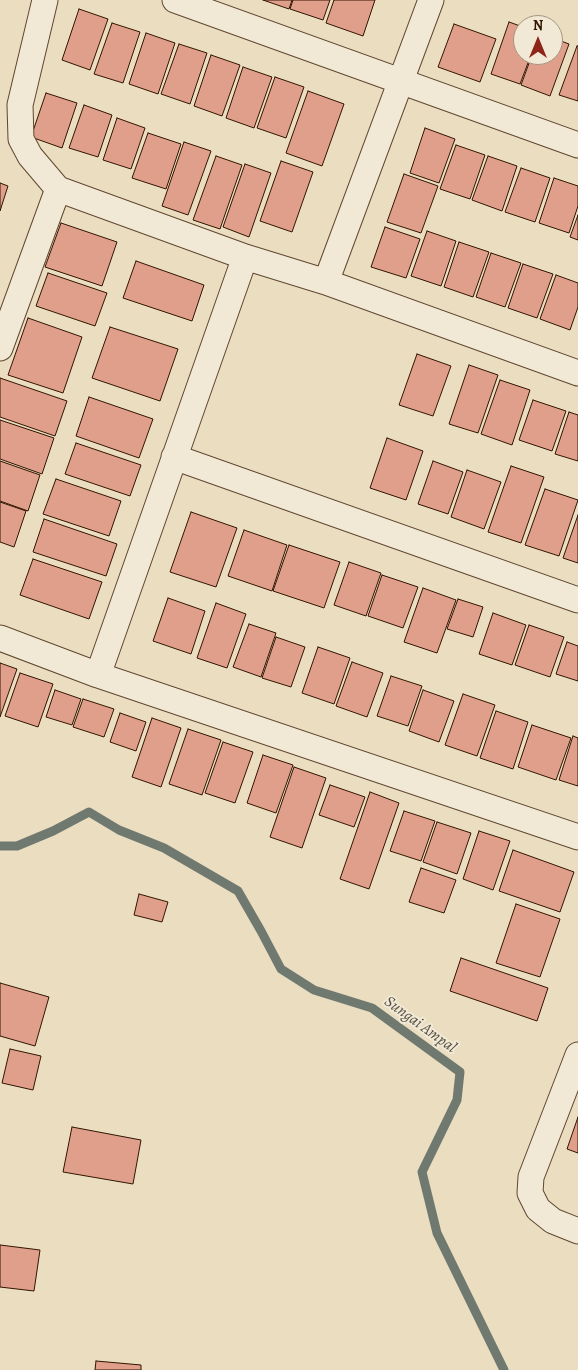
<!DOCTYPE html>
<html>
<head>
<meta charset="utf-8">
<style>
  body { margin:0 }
  #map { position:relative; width:578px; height:1370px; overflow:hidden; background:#eaddc0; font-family:Alegreya,serif }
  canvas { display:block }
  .north { position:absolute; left:513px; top:15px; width:50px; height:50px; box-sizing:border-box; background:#f1e9d6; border:1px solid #a59480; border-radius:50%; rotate:0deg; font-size:14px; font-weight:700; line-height:20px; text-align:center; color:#321500 }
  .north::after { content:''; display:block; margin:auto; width:18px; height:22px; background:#8f2418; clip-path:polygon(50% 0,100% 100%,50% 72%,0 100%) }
</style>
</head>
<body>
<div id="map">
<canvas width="578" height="1370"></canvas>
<div class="north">N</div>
</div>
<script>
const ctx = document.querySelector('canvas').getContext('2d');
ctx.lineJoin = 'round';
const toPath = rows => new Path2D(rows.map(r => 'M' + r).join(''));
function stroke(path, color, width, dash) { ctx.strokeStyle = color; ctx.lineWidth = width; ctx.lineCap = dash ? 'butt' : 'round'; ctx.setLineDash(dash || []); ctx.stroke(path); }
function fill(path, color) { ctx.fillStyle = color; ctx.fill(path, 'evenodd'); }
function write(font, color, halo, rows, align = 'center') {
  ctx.font = font + ' Alegreya,serif'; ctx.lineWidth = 4; ctx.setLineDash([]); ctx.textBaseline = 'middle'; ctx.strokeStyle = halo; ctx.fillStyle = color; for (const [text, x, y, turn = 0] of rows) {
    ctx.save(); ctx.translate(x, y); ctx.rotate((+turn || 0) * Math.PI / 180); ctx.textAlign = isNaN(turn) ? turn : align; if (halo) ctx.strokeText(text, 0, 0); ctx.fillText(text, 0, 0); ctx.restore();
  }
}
const stream = toPath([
  [0,846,17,846,53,831,89,812,119,830,164,848,238,891,261,931,281,969,314,990,372,1008,460,1072,457,1100,422,1172,437,1233,504,1370]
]);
const building = toPath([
  [263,0,292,0,289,9,263,0],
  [293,0,330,0,323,20,290,9,293,0],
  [334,0,375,0,363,36,326,23,334,0],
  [79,9,108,19,90,70,62,60,79,9],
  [509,22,523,27,523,55,531,55,520,84,491,74,509,22],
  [112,23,140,32,123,83,94,74,112,23],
  [454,24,496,39,480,82,438,67,454,24],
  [146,33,175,43,158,94,129,84,146,33],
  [553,38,569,44,550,96,521,85,532,55,553,55,553,38],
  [179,44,207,53,190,104,161,94,179,44],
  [577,46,578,46,578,101,559,95,577,46],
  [211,55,240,65,222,116,194,106,211,55],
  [243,67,272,77,254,128,226,118,243,67],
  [275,77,304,87,286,138,257,128,275,77],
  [308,91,344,104,322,166,286,153,308,91],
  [46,93,77,103,62,148,31,137,46,93],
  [84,105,112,115,98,157,69,148,84,105],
  [117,118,145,128,131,169,103,160,117,118],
  [425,128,455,139,439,183,410,173,425,128],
  [148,133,181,144,166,189,132,178,148,133],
  [184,142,211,151,188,215,162,206,184,142],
  [456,145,485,155,470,199,440,189,456,145],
  [216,156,242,165,220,229,193,220,216,156],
  [488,156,517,166,502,211,472,200,488,156],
  [281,161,313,172,292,232,260,221,281,161],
  [245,164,271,173,249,237,223,227,245,164],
  [521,168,550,178,535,222,505,212,521,168],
  [404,174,438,186,421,233,387,222,404,174],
  [554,178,578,186,578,206,569,233,539,223,554,178],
  [0,183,8,186,0,211,0,183],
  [578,215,578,240,570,237,578,215],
  [61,223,117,242,102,286,45,267,61,223],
  [385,227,420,239,406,278,371,267,385,227],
  [427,231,456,241,441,286,411,276,427,231],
  [459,242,489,252,473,297,444,287,459,242],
  [491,253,521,263,505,307,476,297,491,253],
  [136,261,204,285,192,321,123,298,136,261],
  [523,264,553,274,537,318,508,308,523,264],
  [48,273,107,293,95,326,36,306,48,273],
  [556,275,578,283,578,307,570,330,540,319,556,275],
  [28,318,82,337,63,393,8,375,28,318],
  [110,327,178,349,160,401,92,378,110,327],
  [417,354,451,366,433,416,399,405,417,354],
  [469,365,498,375,478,433,449,424,469,365],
  [0,378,67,401,55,436,0,417,0,378],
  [500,380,530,390,512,445,481,434,500,380],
  [89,397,153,419,139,458,76,436,89,397],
  [533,400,566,411,552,451,519,440,533,400],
  [569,412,578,415,578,461,555,454,569,412],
  [0,420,54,438,42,474,0,459,0,420],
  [387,438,423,451,406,500,370,488,387,438],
  [76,443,141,465,130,496,65,474,76,443],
  [0,461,40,475,28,511,0,501,0,461],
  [433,461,463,472,448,514,418,504,433,461],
  [511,466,544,477,521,543,488,532,511,466],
  [467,470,501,482,484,529,451,517,467,470],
  [56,479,121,501,109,536,43,514,56,479],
  [545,489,578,500,559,556,525,545,545,489],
  [0,502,26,511,14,547,0,542,0,502],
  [191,512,237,528,216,587,170,572,191,512],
  [578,515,578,563,563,558,578,515],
  [44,519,117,544,106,576,33,552,44,519],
  [244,530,287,545,272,591,228,576,244,530],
  [289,545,340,562,324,608,273,591,289,545],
  [33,559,102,582,89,619,20,595,33,559],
  [349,562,381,573,366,616,334,605,349,562],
  [382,575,418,587,403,628,368,616,382,575],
  [423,588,456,600,437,653,404,642,423,588],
  [168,598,205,611,191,654,153,641,168,598],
  [458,599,483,607,473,637,447,629,458,599],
  [216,603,246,614,227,668,197,658,216,603],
  [493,613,526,625,512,665,479,654,493,613],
  [249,624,276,633,261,677,233,667,249,624],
  [529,625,564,637,550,677,515,665,529,625],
  [276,637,305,647,291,687,262,678,276,637],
  [567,642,578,646,578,681,556,674,567,642],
  [318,647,350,658,334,704,302,693,318,647],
  [352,662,383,673,367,717,336,706,352,662],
  [0,663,17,669,0,717,0,663],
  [20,673,53,684,38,727,5,716,20,673],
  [391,676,422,686,408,726,377,716,391,676],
  [55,690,81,699,72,725,46,717,55,690],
  [423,690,454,701,439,742,409,731,423,690],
  [463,694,495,705,477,756,445,745,463,694],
  [83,699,114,709,104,737,73,727,83,699],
  [496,711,528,722,513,769,480,758,496,711],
  [120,713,146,722,136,751,110,742,120,713],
  [152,718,181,728,161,787,132,777,152,718],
  [532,725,571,738,556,780,518,767,532,725],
  [188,729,221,740,202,795,169,784,188,729],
  [573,736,578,738,578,786,559,780,573,736],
  [223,742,253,752,235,803,205,793,223,742],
  [263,755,293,765,276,813,247,803,263,755],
  [294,767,326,778,302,848,270,837,294,767],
  [330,785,365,797,354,827,319,815,330,785],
  [370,792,399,803,369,889,340,879,370,792],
  [404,811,435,821,421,861,390,851,404,811],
  [437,822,471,833,457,874,423,862,437,822],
  [479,831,510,841,493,890,463,879,479,831],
  [513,850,574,872,560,912,499,891,513,850],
  [421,868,456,880,444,913,409,902,421,868],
  [139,894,168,902,162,922,134,915,139,894],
  [516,904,560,919,540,977,496,963,516,904],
  [461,958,548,988,537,1021,450,991,461,958],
  [0,983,49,997,35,1046,0,1036,0,983],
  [10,1049,41,1056,33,1090,2,1083,10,1049],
  [578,1117,578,1153,567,1149,578,1117],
  [72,1127,141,1140,133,1184,63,1172,72,1127],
  [0,1245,40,1250,34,1291,0,1287,0,1245],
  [96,1361,141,1365,141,1370,95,1370,96,1361]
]);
const minor = toPath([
  [45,0,20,105,21,139,30,156,58,189,245,257,326,282,578,373],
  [175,0,578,145],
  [326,282,431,0],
  [0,348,58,189],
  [174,457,578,600],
  [0,638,98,675,578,837],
  [98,675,245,257],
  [578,1055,531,1177,530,1193,538,1209,553,1221,578,1231]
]);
const waterNames = [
  ["Sungai Ampal",420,1025,36]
];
stroke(stream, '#70796f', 9);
fill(building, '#e09f8a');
stroke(building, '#321500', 1);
stroke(minor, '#604730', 27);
stroke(minor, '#f1e9d6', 25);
write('italic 16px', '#564f41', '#f1e9d6', waterNames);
</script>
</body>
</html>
